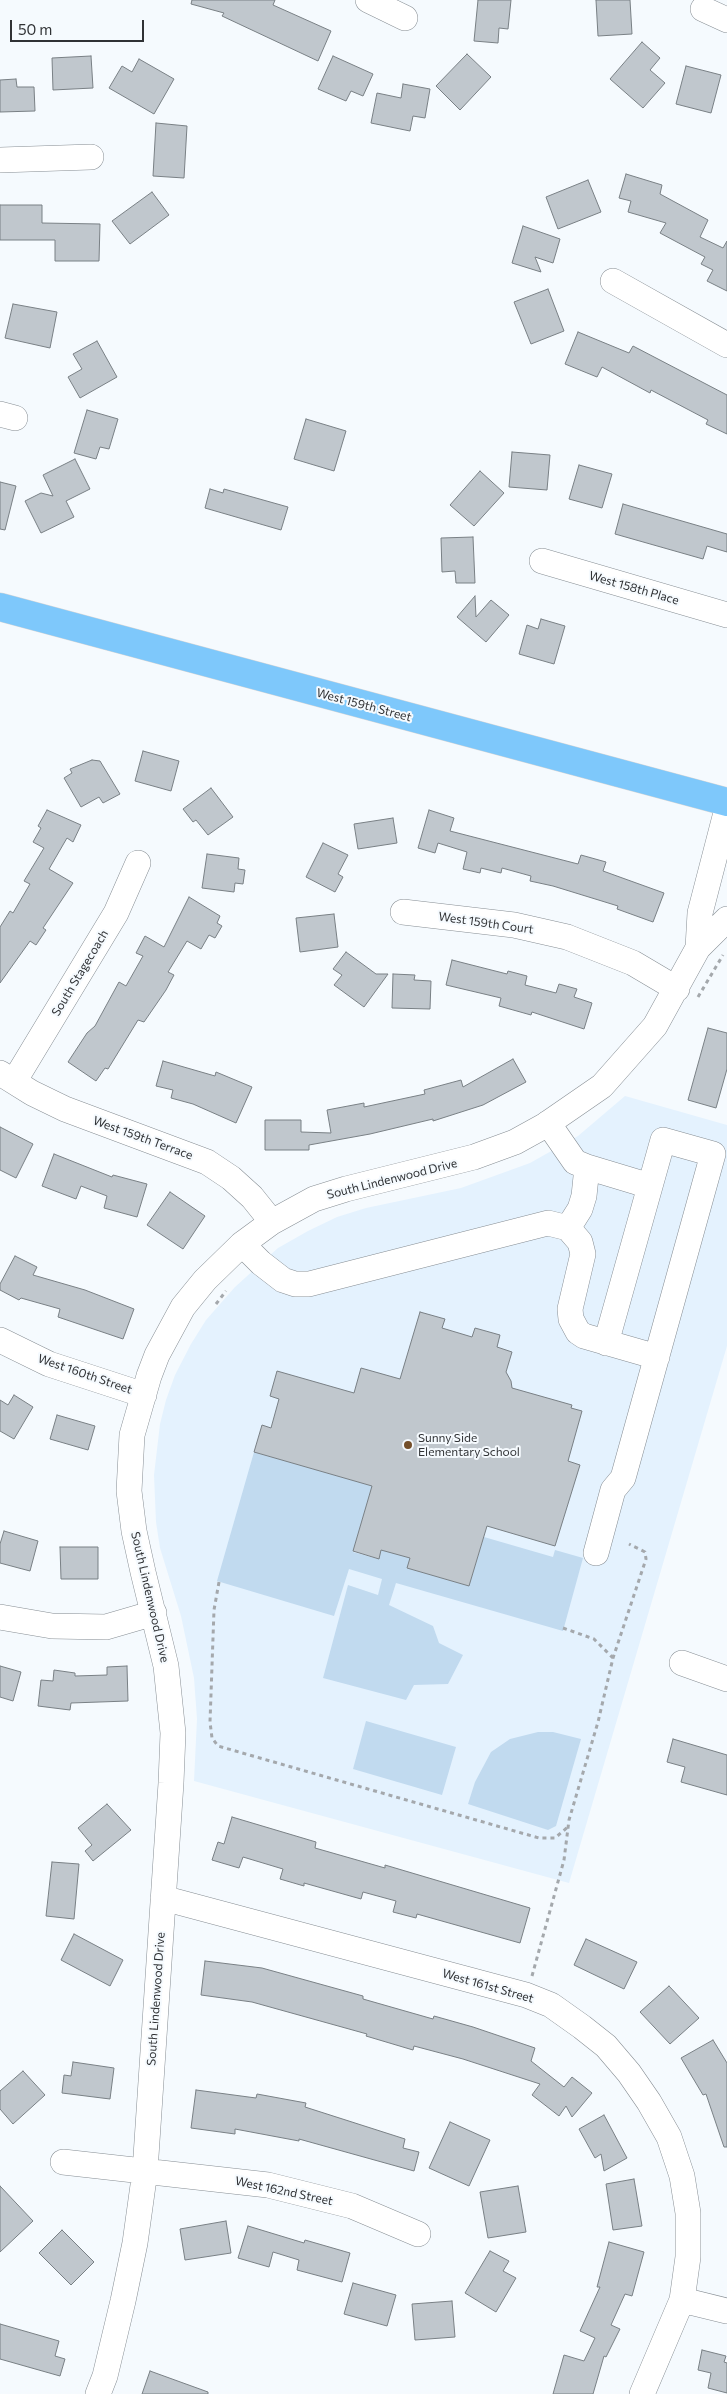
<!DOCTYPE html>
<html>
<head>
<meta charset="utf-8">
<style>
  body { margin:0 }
  #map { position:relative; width:727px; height:2394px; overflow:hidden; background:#f5fafe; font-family:Commissioner,sans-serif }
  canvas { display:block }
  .scale { position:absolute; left:10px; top:20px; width:134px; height:22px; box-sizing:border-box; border:2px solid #303235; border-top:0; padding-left:6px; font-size:15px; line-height:18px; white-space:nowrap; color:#303235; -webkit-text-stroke:4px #f5fafe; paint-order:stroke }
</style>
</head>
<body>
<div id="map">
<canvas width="727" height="2394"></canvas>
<div class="scale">50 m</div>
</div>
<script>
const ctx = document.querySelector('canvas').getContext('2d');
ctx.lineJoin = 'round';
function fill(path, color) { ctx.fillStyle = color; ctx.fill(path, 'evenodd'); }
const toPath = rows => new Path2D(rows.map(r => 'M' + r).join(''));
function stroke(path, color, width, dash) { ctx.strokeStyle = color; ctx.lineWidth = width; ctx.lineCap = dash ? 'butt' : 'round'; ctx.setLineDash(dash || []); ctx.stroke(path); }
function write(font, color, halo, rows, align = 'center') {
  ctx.font = font + ' Commissioner,sans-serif'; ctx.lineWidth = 4; ctx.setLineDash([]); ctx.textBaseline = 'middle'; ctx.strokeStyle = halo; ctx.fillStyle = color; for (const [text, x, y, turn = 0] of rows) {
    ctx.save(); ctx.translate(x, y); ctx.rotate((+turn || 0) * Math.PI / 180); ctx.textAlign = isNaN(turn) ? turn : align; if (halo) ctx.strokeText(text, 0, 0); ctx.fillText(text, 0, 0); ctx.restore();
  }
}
const built = toPath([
  [625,1096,727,1125,727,1346,569,1883,194,1781,197,1719,194,1678,181,1616,160,1548,156,1522,154,1475,160,1424,166,1400,175,1375,191,1344,206,1320,235,1287,278,1248,308,1231,337,1217,366,1208,461,1188,530,1163,578,1136]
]);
const green = toPath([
  [254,1452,372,1486,353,1552,378,1559,381,1550,386,1551,410,1558,407,1568,469,1586,484,1537,553,1557,555,1550,583,1558,563,1631,396,1583,389,1605,433,1626,439,1643,463,1655,448,1684,414,1685,406,1700,323,1678,348,1585,378,1595,382,1579,349,1569,334,1616,217,1581],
  [366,1721,456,1747,442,1795,353,1769],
  [538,1732,553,1732,581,1739,556,1826,548,1830,468,1804,475,1782,491,1752,510,1739]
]);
const building = toPath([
  [192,0,275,0,273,5,331,31,318,61,222,16,224,13,191,4,192,0],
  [478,0,511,0,508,29,499,28,498,43,474,41,478,0],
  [596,0,630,0,632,34,598,36,596,0],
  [642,42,660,58,650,70,665,83,643,108,610,79,642,42],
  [467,54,491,77,460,110,436,86,467,54],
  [91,56,93,88,53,90,52,58,91,56],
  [333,56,373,74,363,96,351,91,346,101,318,89,333,56],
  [139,59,174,79,154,114,109,88,122,66,132,72,139,59],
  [686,66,721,75,711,113,676,104,686,66],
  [16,79,17,87,34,87,35,111,0,112,0,80,16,79],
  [403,84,430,89,425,118,413,116,410,131,371,123,377,93,401,98,403,84],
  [156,123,187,126,184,178,153,176,156,123],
  [626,174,662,185,660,194,708,220,700,237,723,248,727,241,727,291,707,281,713,270,701,264,705,257,660,233,666,223,628,212,631,201,619,198,626,174],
  [588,180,601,212,558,229,546,197,588,180],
  [152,192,169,215,130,244,112,221,152,192],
  [0,205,42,205,42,223,100,224,99,261,55,261,55,240,0,240,0,205],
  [523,226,560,239,553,263,535,257,541,272,512,263,523,226],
  [548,289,564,331,531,344,514,302,548,289],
  [13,304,57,312,50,348,5,338,13,304],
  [578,332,629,353,633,346,727,395,727,434,706,424,708,420,651,390,650,393,602,367,597,377,565,364,578,332],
  [97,341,117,377,80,398,68,377,82,369,73,354,97,341],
  [87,410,118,419,109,449,100,447,96,459,74,453,87,410],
  [306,419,346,431,334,471,294,459,306,419],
  [512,452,550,455,547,490,509,487,512,452],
  [75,459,90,489,66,501,74,517,41,533,25,501,41,493,53,496,43,475,75,459],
  [579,465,612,474,602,508,569,499,579,465],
  [480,471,504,493,474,526,450,505,480,471],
  [0,482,16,486,5,530,0,529,0,482],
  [210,489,223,493,224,489,288,507,281,530,205,508,210,489],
  [623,504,727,534,727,552,707,546,703,559,615,534,623,504],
  [473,537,475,583,456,583,455,571,442,572,441,538,473,537],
  [475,596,476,617,491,600,509,615,486,642,457,617,475,596],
  [541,619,565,626,554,664,519,654,527,625,538,629,541,619],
  [143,751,179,761,171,791,135,781,143,751],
  [92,760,100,761,120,794,103,803,99,797,81,807,64,778,72,773,70,769,92,760],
  [211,788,233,817,208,835,196,820,193,822,183,809,211,788],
  [47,810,81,825,73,842,67,838,49,869,73,883,43,928,46,930,36,945,30,941,0,983,0,927,10,911,13,913,30,884,24,881,44,848,33,842,41,828,38,826,47,810],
  [429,810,454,818,450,831,578,864,581,855,606,862,603,871,664,893,653,922,617,909,618,906,553,886,530,881,531,876,502,868,501,873,481,868,480,873,463,869,467,852,438,843,435,853,418,848,429,810],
  [393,818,397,843,358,849,354,824,393,818],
  [323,843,348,855,338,874,343,877,335,892,306,877,323,843],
  [207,854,239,858,238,869,245,870,243,884,235,883,234,892,202,888,207,854],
  [189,897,220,916,217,923,222,926,215,938,209,935,201,949,187,941,168,972,174,975,166,990,144,1022,138,1020,108,1069,105,1068,96,1081,68,1062,87,1033,95,1026,119,982,126,986,143,956,136,953,145,936,164,947,189,897],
  [334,914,338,947,300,952,296,918,334,914],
  [346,952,376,974,388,974,364,1007,334,985,342,975,333,969,346,952],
  [452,960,507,974,508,971,527,976,525,985,556,993,559,984,577,989,574,997,592,1003,584,1029,532,1012,531,1015,499,1006,501,998,446,985,452,960],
  [393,974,415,975,414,980,431,981,430,1009,392,1008,393,974],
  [708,1028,727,1033,727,1069,716,1108,688,1100,708,1028],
  [513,1059,526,1082,483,1105,433,1121,433,1119,370,1134,309,1145,309,1150,265,1150,265,1120,301,1120,301,1132,331,1133,327,1110,364,1103,364,1107,425,1094,424,1090,461,1080,463,1087,513,1059],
  [163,1061,215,1076,216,1072,252,1087,236,1123,193,1104,171,1098,173,1090,156,1086,163,1061],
  [0,1127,33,1144,16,1178,0,1170,0,1127],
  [54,1154,112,1177,113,1175,147,1184,137,1217,104,1208,107,1196,81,1186,76,1199,42,1186,54,1154],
  [170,1192,205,1216,183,1249,147,1225,170,1192],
  [15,1256,37,1267,33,1275,85,1290,134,1309,123,1339,58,1317,60,1309,21,1298,19,1300,0,1290,0,1284,15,1256],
  [420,1312,445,1319,442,1328,472,1337,475,1328,500,1335,497,1347,512,1352,506,1372,511,1381,512,1388,572,1405,571,1408,582,1411,568,1461,580,1465,555,1546,487,1526,469,1586,407,1568,410,1558,381,1550,379,1559,353,1551,372,1486,254,1452,262,1425,271,1428,279,1399,270,1396,277,1371,354,1393,361,1368,400,1379,420,1312],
  [14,1395,33,1407,14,1439,0,1431,0,1400,8,1405,14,1395],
  [57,1415,95,1426,88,1450,50,1439,57,1415],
  [4,1531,38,1541,30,1571,0,1563,0,1544,4,1531],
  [60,1547,98,1547,98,1579,61,1579,60,1547],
  [0,1666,21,1672,13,1701,0,1697,0,1666],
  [127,1666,128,1701,71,1703,70,1710,38,1706,41,1680,53,1681,54,1670,75,1673,75,1676,107,1675,107,1667,127,1666],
  [673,1739,727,1755,727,1795,681,1782,685,1767,667,1762,673,1739],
  [107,1804,131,1830,93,1861,85,1851,92,1845,78,1828,107,1804],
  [232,1817,316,1842,315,1848,385,1868,385,1865,530,1908,520,1943,417,1914,416,1918,393,1912,396,1901,363,1892,361,1899,304,1883,304,1886,280,1879,283,1869,243,1857,239,1868,212,1860,218,1842,224,1844,232,1817],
  [52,1862,79,1864,74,1919,46,1916,52,1862],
  [74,1934,123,1960,110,1986,61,1960,74,1934],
  [586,1939,637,1962,624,1989,574,1965,586,1939],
  [205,1961,262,1968,363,1996,363,1999,433,2019,434,2016,473,2027,535,2048,531,2061,564,2087,572,2077,592,2093,572,2117,566,2106,559,2116,532,2095,540,2084,463,2059,414,2046,413,2050,366,2036,367,2034,252,2002,201,1995,205,1961],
  [669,1986,699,2018,670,2044,640,2012,669,1986],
  [713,2040,727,2063,727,2147,724,2147,706,2094,703,2095,681,2058,713,2040],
  [73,2062,114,2068,110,2099,62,2093,64,2075,71,2076,73,2062],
  [23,2071,45,2095,13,2124,0,2109,0,2091,23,2071],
  [196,2090,256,2098,257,2094,306,2103,305,2107,405,2139,403,2148,419,2152,414,2171,299,2139,299,2141,235,2129,235,2134,191,2128,196,2090],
  [604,2115,627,2158,604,2171,601,2154,595,2158,579,2129,604,2115],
  [450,2122,490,2140,469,2186,429,2168,450,2122],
  [634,2179,642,2226,613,2230,606,2184,634,2179],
  [0,2186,33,2221,0,2252,0,2186],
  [518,2186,526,2232,488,2238,480,2192,518,2186],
  [226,2221,231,2253,185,2260,180,2229,226,2221],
  [248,2226,304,2243,305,2240,350,2253,342,2282,297,2270,299,2260,273,2252,269,2267,238,2258,248,2226],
  [62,2230,94,2262,71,2285,39,2253,62,2230],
  [609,2242,644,2252,632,2296,625,2294,611,2325,620,2329,606,2357,604,2356,593,2394,553,2394,564,2355,584,2361,595,2338,580,2331,600,2287,597,2287,609,2242],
  [490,2251,509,2261,503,2271,516,2278,496,2312,465,2293,490,2251],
  [353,2283,396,2295,387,2326,344,2314,353,2283],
  [452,2301,455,2337,415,2340,412,2304,452,2301],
  [0,2324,59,2341,55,2356,65,2359,60,2376,0,2359,0,2324],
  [702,2350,726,2356,724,2362,727,2363,727,2393,708,2388,711,2373,698,2370,702,2350],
  [150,2371,208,2392,208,2394,142,2394,150,2371]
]);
const path = toPath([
  [698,997,723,955],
  [216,1304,226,1291],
  [219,1582,214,1610,210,1722,212,1738,218,1746,539,1838,555,1838,569,1826],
  [563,1628,594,1639,613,1658],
  [532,1976,564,1860,569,1820,598,1722,613,1658,646,1559,645,1552,629,1544]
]);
const minor = toPath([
  [368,0,405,18],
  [703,9,727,20],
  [0,160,91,157],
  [613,281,727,345],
  [0,414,15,418],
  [542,561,727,615],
  [403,912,514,925,567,937,633,963,677,989],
  [698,948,700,913,727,809],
  [0,1073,32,1093,65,1109,207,1162,231,1178,252,1197,272,1222],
  [15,1080,116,913,138,863],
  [587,1167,650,1186],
  [568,1228,580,1242,583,1254,570,1309,571,1319,578,1332,584,1336,657,1357],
  [242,1244,261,1263,283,1280,295,1284,309,1284,548,1223,568,1228,580,1209,584,1196,587,1167,575,1162,548,1123],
  [0,1340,49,1364,144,1395],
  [596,1553,613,1490,623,1478,713,1154,663,1140,606,1343],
  [0,1617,52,1626,106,1627,154,1613],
  [682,1663,727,1679],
  [163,1898,526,1995,551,2005,582,2027,606,2046,629,2073,649,2102,669,2137,682,2176,688,2213,688,2257,682,2300,727,2311],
  [63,2162,268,2185,352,2206,418,2234],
  [98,2394,105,2376,123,2301,135,2243,145,2171,171,1783,173,1733,166,1666,143,1572,134,1531,129,1491,132,1435,149,1376,157,1355,183,1307,205,1280,242,1244,272,1222,314,1199,346,1189,474,1157,515,1142,544,1126,602,1086,655,1026,698,948,727,919],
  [642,2394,682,2300]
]);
const major = toPath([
  [0,607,727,802]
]);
const markers = [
  [408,1445,5,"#744f2a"]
];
const streetNames = [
  ["West 158th Place",634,588,16],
  ["West 159th Street",364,705,15],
  ["West 159th Court",486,923,8],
  ["South Stagecoach",80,973,-59],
  ["West 159th Terrace",143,1138,20],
  ["South Lindenwood Drive",392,1179,-14],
  ["West 160th Street",85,1374,19],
  ["South Lindenwood Drive",150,1597,77],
  ["West 161st Street",488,1986,16],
  ["South Lindenwood Drive",156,1999,-86],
  ["West 162nd Street",284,2191,12]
];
const poiNames = [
  ["Sunny Side",418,1438],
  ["Elementary School",418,1452]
];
fill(built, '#e4f2fe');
fill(green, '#c1daef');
fill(building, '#c0c7cd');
stroke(building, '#798085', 1);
stroke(minor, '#878e94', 26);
stroke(major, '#d6d6d7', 29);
stroke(path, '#a4a8ac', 3, [4, 4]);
stroke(minor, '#fff', 25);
stroke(major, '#7ec8fb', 28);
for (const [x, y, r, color] of markers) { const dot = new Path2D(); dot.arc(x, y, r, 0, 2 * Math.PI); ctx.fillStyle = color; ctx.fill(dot); stroke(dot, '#f5fafe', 2); }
write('12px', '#303235', '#f5fafe', streetNames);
write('12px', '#303235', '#f5fafe', poiNames, 'left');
</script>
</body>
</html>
